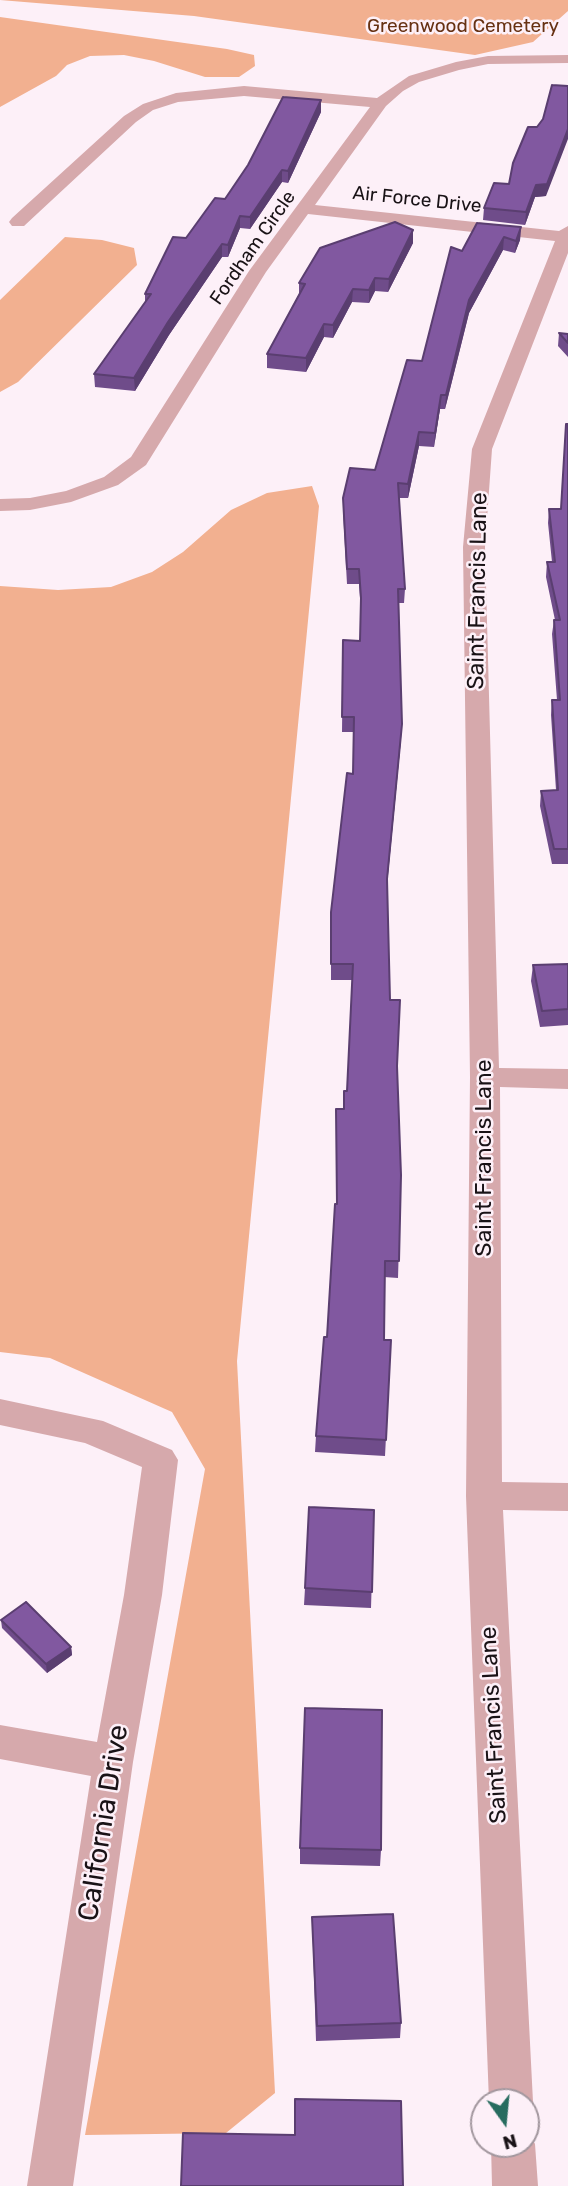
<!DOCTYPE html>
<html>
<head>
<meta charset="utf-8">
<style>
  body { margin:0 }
  #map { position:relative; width:568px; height:2186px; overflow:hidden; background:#fdf0f8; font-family:Rubik,sans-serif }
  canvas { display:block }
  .north { position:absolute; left:470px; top:2088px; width:70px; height:70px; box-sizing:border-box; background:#fdf0f8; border:2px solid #a2979e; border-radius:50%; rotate:165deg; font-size:19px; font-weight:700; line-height:28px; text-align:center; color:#191216 }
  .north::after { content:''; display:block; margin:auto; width:24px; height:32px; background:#276c5f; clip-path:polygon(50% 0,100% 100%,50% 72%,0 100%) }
</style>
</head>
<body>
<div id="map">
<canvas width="568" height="2186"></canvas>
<div class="north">N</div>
</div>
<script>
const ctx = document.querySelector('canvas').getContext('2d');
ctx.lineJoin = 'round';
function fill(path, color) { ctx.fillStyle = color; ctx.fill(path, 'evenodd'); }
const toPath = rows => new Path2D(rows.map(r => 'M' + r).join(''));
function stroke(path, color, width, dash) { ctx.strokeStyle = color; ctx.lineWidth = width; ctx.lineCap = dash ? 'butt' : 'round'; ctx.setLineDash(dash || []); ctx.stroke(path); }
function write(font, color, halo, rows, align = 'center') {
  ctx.font = font + ' Rubik,sans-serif'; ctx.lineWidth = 5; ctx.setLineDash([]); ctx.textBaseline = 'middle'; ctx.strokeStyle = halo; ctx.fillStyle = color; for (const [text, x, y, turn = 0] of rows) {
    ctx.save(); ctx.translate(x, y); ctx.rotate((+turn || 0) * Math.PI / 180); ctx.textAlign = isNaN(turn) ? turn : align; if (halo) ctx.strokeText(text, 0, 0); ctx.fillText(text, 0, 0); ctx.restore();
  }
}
const green = toPath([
  [0,0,568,0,568,11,533,42,475,55,194,16],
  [0,17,227,49,254,55,255,66,239,77,205,77,154,61,124,55,90,56,67,65,56,76,0,107],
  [65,237,102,240,134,248,137,265,18,382,0,392,0,300],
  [312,486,319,506,237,1361,275,2093,226,2133,85,2135,205,1469,172,1412,50,1358,0,1352,0,586,58,590,111,587,152,572,183,552,231,510,267,493]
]);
const minor = toPath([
  [568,55,568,63,488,64,459,70,419,82,403,91,386,106,315,205,559,231,568,226,568,253,492,449,485,547,499,1068,568,1069,568,1089,500,1087,502,1482,568,1483,568,1511,503,1510,533,2102,526,2118,526,2102,489,2102,466,1496,470,1077,463,547,472,449,555,241,308,214,266,272,146,465,118,485,71,502,30,510,0,511,0,499,30,498,66,491,104,477,131,457,249,271,370,107,244,96,178,102,153,110,136,122,24,226,12,226,9,222,12,218,124,116,143,104,176,93,244,86,377,98,409,76,456,62,488,56,568,55],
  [0,1399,103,1421,172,1450,178,1460,162,1595,133,1762,73,2186,27,2186,91,1776,0,1759,0,1725,97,1742,124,1595,142,1467,85,1443,0,1425,0,1399],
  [526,2127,535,2144,538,2186,492,2186,491,2144,526,2144,526,2127]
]);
const wall = toPath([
  [321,100,321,112,288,183,282,182,250,229,240,228,228,257,222,257,169,335,135,391,95,387,94,374,145,303,145,294,186,238],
  [509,184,546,196,535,197,525,225,483,220,484,208],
  [521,227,520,240,515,253,503,250,469,313,445,409,440,409,434,447,419,446,408,498,399,498,405,589,404,603,399,603,401,739,387,886,390,1000,397,1067,401,1175,398,1278,384,1277,384,1340,391,1340,385,1456,315,1452,316,1436,327,1337,337,1204,336,1109,343,1109,347,1091,352,980,331,980,331,912,353,774,353,732,342,732,343,640,360,641,361,612,359,584,347,584,343,512,343,498,375,470,422,361,462,251],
  [413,230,413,243,388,292,375,291,369,303,352,302,333,338,324,337,306,372,267,368,267,354,299,294,299,283],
  [559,333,568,334,568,357,558,346],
  [568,424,568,864,552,864,540,806,541,791,556,790,551,715,552,700,557,700,552,634,554,620,555,620,546,577,547,562,552,562,548,523,549,509,561,509,565,438],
  [568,964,568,1025,540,1027,531,981,533,965],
  [374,1510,371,1608,304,1605,305,1588],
  [1,1620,71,1647,72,1655,47,1673,2,1628],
  [300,1848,381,1850,380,1866,300,1864],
  [312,1917,401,2023,400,2038,316,2041]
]);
const shadedWall = toPath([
  [321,100,321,112,288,183,288,171],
  [568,129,568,139,546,196,535,197,525,225,526,212,536,185],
  [282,170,282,182,250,229,250,217],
  [240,216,240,228,228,257,228,245],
  [521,227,520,240,515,253,516,241],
  [413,230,413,243,388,292,389,279],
  [504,237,503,250,469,313,445,409,446,395,469,300],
  [222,244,222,257,169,335,135,391,134,378,168,322],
  [375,278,375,291,369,303,369,290],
  [353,289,352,302,333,338,333,325],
  [324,324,324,337,306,372,306,358],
  [441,395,440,409,434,447,435,433],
  [419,432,419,446,408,498,408,484],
  [402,724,401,739,386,894,387,879],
  [71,1647,72,1655,47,1673,46,1664]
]);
const building = toPath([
  [552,85,568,86,568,129,547,184,536,185,526,212,484,208,494,183,509,184,513,163,528,127,537,127,543,119,552,85],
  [283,97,321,100,288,171,282,170,250,217,240,216,228,245,222,244,168,322,134,378,94,374,151,294,145,294,173,237,186,238,215,198,225,199,248,165,283,97],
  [395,222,413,230,389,279,375,278,369,290,353,289,333,325,324,324,306,358,267,354,305,284,299,283,320,248,395,222],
  [477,223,521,227,516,241,504,237,469,300,446,395,441,395,435,433,419,432,408,484,398,483,405,589,398,589,402,724,387,879,390,1000,400,1000,397,1066,401,1175,399,1261,385,1261,384,1340,391,1340,386,1440,316,1436,324,1337,327,1337,335,1204,337,1204,336,1109,344,1109,344,1091,347,1091,353,964,331,964,331,912,347,773,353,774,354,717,342,717,343,640,360,641,361,598,359,569,347,569,343,498,350,468,375,470,407,360,422,361,451,247,462,251,477,223],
  [559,333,568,334,568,343,559,333],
  [566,424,568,424,568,849,554,849,541,791,558,790,552,700,560,700,554,620,560,620,547,562,555,562,549,509,561,509,566,424],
  [568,964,568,1009,542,1011,533,965,568,964],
  [309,1507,374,1510,372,1592,305,1588,309,1507],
  [26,1602,71,1647,46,1664,1,1620,26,1602],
  [305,1708,382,1710,381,1850,300,1848,305,1708],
  [393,1914,401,2023,317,2026,312,1917,393,1914],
  [295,2099,401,2101,403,2186,181,2186,183,2133,295,2135,295,2099]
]);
const farParknames = [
  ["Greenwood Cemetery",463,27]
];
const farStreetnames = [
  ["Air Force Drive",417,200,6],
  ["Fordham Circle",253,248,-55]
];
const streetNames = [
  ["Saint Francis Lane",478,591,-89],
  ["Saint Francis Lane",484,1158,-90],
  ["Saint Francis Lane",494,1725,-93]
];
const nearStreetnames = [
  ["California Drive",104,1823,-81]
];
fill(green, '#f2b090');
fill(minor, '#d6a9ac');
fill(wall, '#6f4c8a');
fill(shadedWall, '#5a3e70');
fill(building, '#8158a0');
stroke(building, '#5a3e70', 2);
write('19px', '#673112', '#fdf0f8', farParknames);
write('19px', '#191216', '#fdf0f8', farStreetnames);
write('23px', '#191216', '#fdf0f8', streetNames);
write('28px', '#191216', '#fdf0f8', nearStreetnames);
</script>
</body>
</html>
